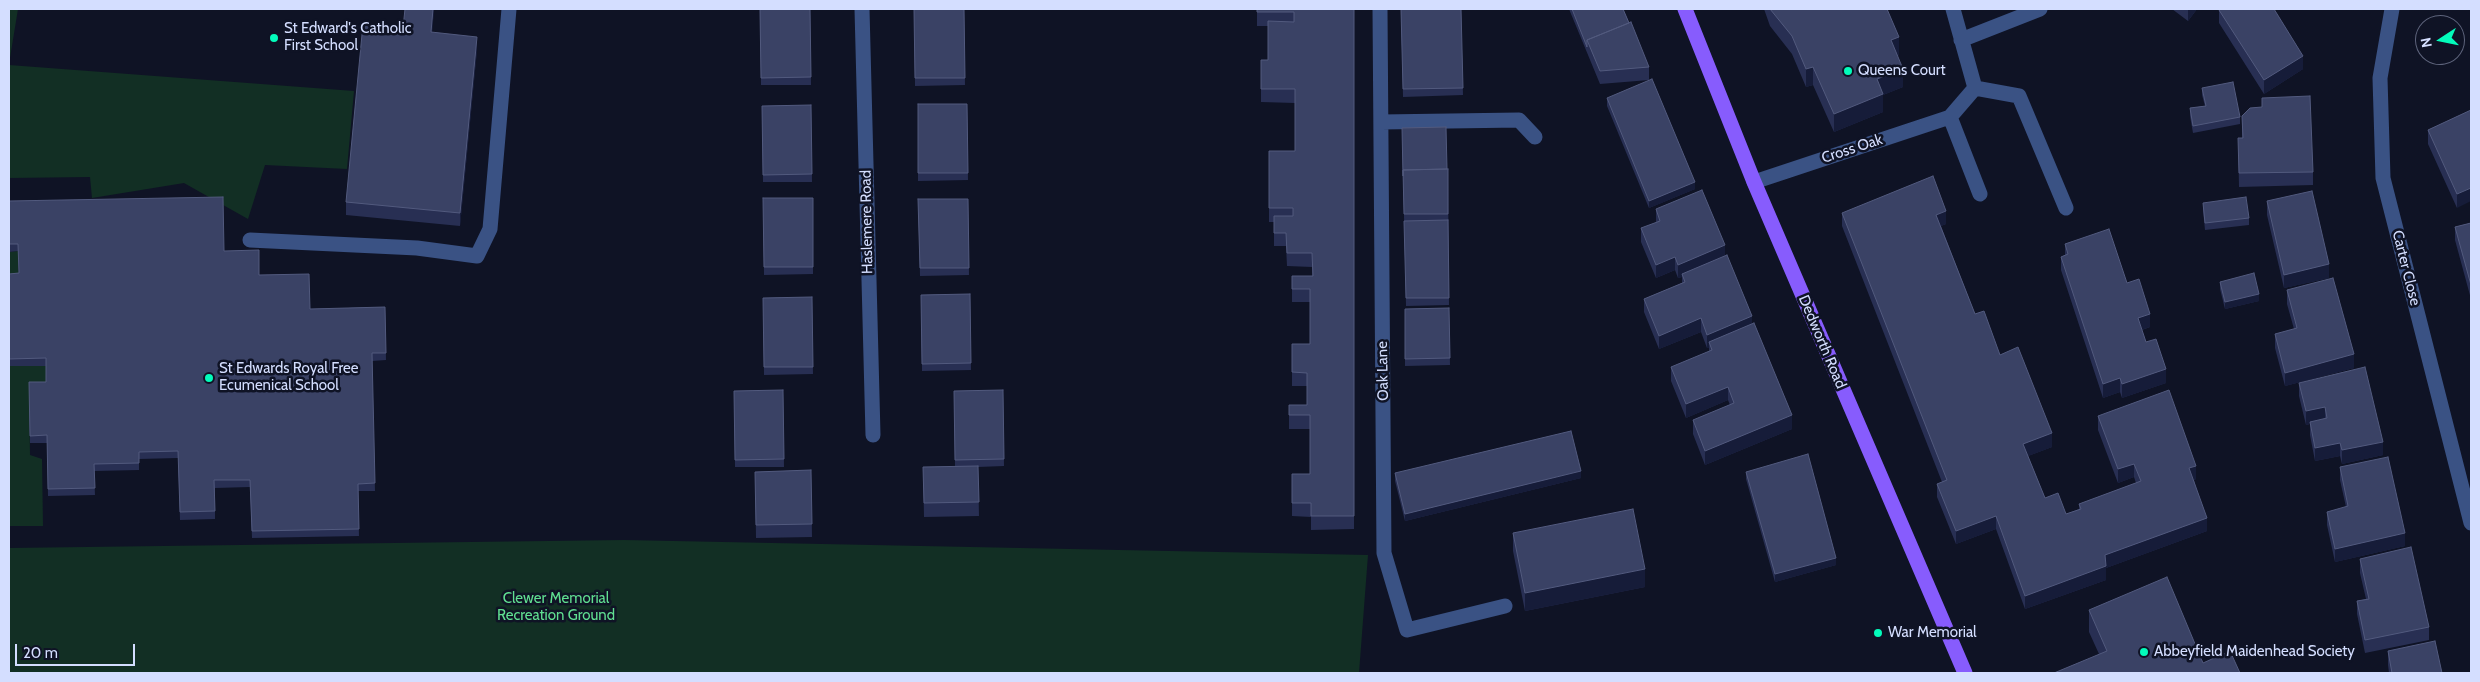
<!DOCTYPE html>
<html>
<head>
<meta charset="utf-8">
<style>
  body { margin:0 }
  #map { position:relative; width:2480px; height:682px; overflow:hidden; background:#0f1325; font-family:Cabin,sans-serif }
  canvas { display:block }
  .frame { position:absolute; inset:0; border:10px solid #d4deff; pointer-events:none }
  .north { position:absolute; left:2415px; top:15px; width:50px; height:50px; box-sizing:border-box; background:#0f1325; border:1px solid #5e647c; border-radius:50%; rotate:259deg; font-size:14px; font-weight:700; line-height:20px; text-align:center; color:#d4deff }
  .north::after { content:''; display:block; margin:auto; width:18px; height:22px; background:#03fcbb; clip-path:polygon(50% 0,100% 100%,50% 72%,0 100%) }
  .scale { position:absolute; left:15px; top:644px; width:120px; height:22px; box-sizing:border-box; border:2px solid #d4deff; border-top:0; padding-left:6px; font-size:15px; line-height:18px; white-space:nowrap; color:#d4deff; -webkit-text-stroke:4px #0f1325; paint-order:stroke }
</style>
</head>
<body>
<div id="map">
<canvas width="2480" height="682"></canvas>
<div class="frame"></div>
<div class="north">N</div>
<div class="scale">20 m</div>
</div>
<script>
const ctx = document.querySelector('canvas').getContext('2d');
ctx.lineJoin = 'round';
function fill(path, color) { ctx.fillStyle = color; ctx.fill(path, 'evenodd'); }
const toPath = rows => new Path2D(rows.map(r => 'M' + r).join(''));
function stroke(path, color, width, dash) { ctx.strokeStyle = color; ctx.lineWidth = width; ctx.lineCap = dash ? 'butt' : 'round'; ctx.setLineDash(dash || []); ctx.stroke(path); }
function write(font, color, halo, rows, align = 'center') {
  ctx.font = font + ' Cabin,sans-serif'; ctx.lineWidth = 5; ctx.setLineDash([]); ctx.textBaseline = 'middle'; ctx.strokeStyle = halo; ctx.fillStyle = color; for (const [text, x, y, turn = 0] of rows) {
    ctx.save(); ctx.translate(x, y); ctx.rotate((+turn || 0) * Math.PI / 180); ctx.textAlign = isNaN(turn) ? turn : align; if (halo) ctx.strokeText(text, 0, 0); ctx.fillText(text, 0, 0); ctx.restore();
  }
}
const green = toPath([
  [9,9,18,9,9,64],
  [9,65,354,91,347,169,265,165,248,219,184,183,92,198,90,177,9,178],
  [18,251,19,281,9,281,9,252],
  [9,366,46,366,46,389,29,390,30,455,42,459,43,526,9,526],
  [624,540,1368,555,1359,673,9,673,9,548]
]);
const minor = toPath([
  [862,9,873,435],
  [1380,9,1384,553,1407,630,1505,606],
  [2392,9,2380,78,2383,178,2471,523],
  [1961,40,2040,9],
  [1975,88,2019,96,2066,208],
  [1950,117,1975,88,1953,9],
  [1950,117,1980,194],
  [1381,122,1519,120,1535,137],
  [1754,182,1950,117],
  [250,240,417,248,477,256,490,229,509,9]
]);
const major = toPath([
  [1685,9,1754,182,1965,673]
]);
const wall = toPath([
  [434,9,432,32,477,50,460,226,346,215,346,202,403,28],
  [760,9,810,9,811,85,761,85],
  [914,9,964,9,965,85,915,86],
  [1257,9,1354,9,1354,529,1311,530,1311,517,1292,516,1292,474,1310,474,1310,429,1289,429,1289,405,1307,405,1307,386,1292,386,1292,344,1310,344,1310,302,1292,302,1292,276,1312,276,1312,267,1287,266,1286,246,1274,246,1274,222,1269,222,1269,151,1295,151,1295,103,1261,102,1261,60,1268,60,1268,26,1257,26],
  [1401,9,1461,9,1463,95,1403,97],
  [1569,9,1623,9,1649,67,1649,80,1600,84],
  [1764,9,1887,9,1899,55,1897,56,1903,87,1883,95,1883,112,1834,132,1813,85,1806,87,1792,54,1770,26],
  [2172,9,2197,9,2188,21],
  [2219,10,2303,69,2264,94,2219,23],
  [2202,88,2240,117,2240,124,2193,133,2190,116,2190,108,2205,106,2202,95],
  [1607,98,1695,189,1649,208,1607,106],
  [918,104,967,104,968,180,918,181],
  [811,105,812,182,763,182,762,106],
  [2471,110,2457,208,2428,144,2428,130],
  [2242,116,2313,172,2313,185,2239,187,2238,138,2242,138],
  [1402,128,1448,169,1449,305,1406,306],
  [763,198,813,198,813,274,764,275],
  [918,199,968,199,969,275,920,276],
  [9,201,224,251,310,309,385,307,386,360,372,361,375,491,358,491,359,536,252,538,250,487,215,488,215,519,180,520,178,458,139,459,139,470,94,471,95,495,48,496,47,443,30,443,29,382,46,382,46,366,9,366,9,274,19,273,18,251,9,252],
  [2267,201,2329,278,2284,288,2267,215],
  [2203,203,2249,218,2249,225,2205,230,2203,210],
  [1656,209,1725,256,1752,324,1792,429,1705,465,1693,434,1693,420,1730,405,1728,400,1686,418,1671,381,1671,367,1709,352,1709,348,1707,348,1701,332,1659,349,1644,312,1644,299,1682,283,1682,277,1678,278,1675,270,1656,278,1641,242,1641,228,1656,223],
  [1842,213,1946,224,1941,226,1975,314,2000,355,2052,447,2028,456,2045,498,2066,514,2079,509,2079,504,2136,483,2134,477,2118,483,2098,430,2098,416,2196,479,2194,480,2207,531,2106,568,2106,580,2025,609,1996,529,1956,544,1937,497,1937,484,1942,482,1842,226],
  [2471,223,2471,299,2455,240,2455,227],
  [2065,244,2127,283,2150,327,2142,330,2146,342,2166,383,2122,398,2120,392,2103,398,2061,270,2061,257,2065,255],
  [2220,282,2259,301,2225,309,2220,289],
  [2287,290,2354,368,2285,386,2275,348,2275,334,2294,329,2287,304],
  [970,294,971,370,922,371,921,295],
  [812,297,813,374,764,375,763,298],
  [1449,308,1450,365,1405,366,1405,309],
  [2299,383,2383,455,2342,464,2340,456,2315,461,2310,435,2310,424,2306,425,2299,396],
  [783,390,784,467,735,467,734,391],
  [1003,390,1004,466,978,467,979,516,924,517,923,467,955,467,954,391],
  [2340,467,2405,546,2335,562,2327,525,2327,512,2346,507,2340,480],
  [811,470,812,537,756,538,755,472],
  [1746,472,1836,565,1775,582,1746,479],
  [1395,473,1581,478,1405,521,1395,481],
  [1513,533,1645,587,1525,611,1513,551],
  [2360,559,2429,627,2429,640,2365,653,2357,614,2357,601,2366,599,2360,573],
  [2089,610,2203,663,2099,654,2089,632],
  [2388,651,2442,673,2389,673,2388,665]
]);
const shadedWall = toPath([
  [433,9,434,9,434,12,431,46,431,32],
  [2188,9,2197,9,2188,21],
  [477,37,477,50,460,226,460,213],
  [1899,37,1899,55,1891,58,1891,40],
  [2303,56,2303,69,2264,94,2264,80],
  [1813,67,1813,85,1806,87,1806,69],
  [1903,69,1903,87,1883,95,1883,112,1834,132,1834,114,1877,79],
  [1695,182,1695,189,1649,208,1649,201],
  [2471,188,2471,201,2457,208,2457,194],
  [1946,211,1946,224,1936,228,1936,215],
  [1725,245,1725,259,1682,274,1682,277,1678,278,1678,265],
  [1675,257,1675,270,1656,278,1656,265],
  [2329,264,2329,278,2284,288,2284,275],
  [2259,294,2259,301,2225,309,2225,302],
  [2150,314,2150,327,2138,331,2138,318],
  [1752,316,1752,330,1709,342,1709,348,1707,348,1707,335],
  [1701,318,1701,332,1659,349,1659,336],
  [2354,354,2354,368,2285,386,2285,373],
  [2166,369,2166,383,2122,398,2122,384],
  [2120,378,2120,392,2103,398,2103,384],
  [1728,387,1728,400,1686,418,1686,404],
  [2325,407,2325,420,2306,425,2306,411],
  [1792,415,1792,429,1705,465,1705,451],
  [2052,433,2052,447,2023,458,2023,444],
  [2383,442,2383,455,2342,464,2342,450],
  [2340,443,2340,456,2315,461,2315,448],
  [2134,464,2134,477,2118,483,2118,469],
  [2196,466,2196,479,2189,482,2189,468],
  [1581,471,1581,478,1405,521,1405,514],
  [1996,516,1996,529,1956,544,1956,531],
  [2207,518,2207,531,2106,568,2106,580,2025,609,2025,596,2105,555],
  [2405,533,2405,546,2335,562,2335,549],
  [1836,558,1836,565,1775,582,1775,574],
  [1645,569,1645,587,1525,611,1525,593]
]);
const building = toPath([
  [405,9,433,9,431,32,477,37,460,213,346,202,363,24,403,28,405,9],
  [760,9,810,9,811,77,761,78,760,9],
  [914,9,964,9,965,78,915,78,914,9],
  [1257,9,1354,9,1354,516,1311,516,1311,503,1292,503,1292,474,1310,474,1310,415,1289,415,1289,405,1307,405,1307,373,1292,372,1292,344,1310,344,1310,289,1292,289,1292,276,1313,276,1312,253,1287,253,1286,233,1274,233,1274,216,1293,216,1293,208,1269,208,1269,151,1295,151,1295,89,1261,89,1261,60,1268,60,1268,21,1294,22,1294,12,1257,12,1257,9],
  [1401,9,1461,9,1463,88,1403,89,1401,9],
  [1572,9,1623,9,1629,23,1587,40,1587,47,1572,9],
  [1770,9,1887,9,1899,37,1891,40,1903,69,1877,79,1883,94,1834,114,1813,67,1806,69,1792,36,1770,9],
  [2221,9,2274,9,2303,56,2264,80,2219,10,2221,9],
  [1631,22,1649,67,1600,71,1587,40,1631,22],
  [1652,79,1695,182,1649,201,1607,98,1652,79],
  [2233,82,2240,117,2193,126,2190,108,2206,106,2202,88,2233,82],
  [2310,96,2313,172,2239,173,2238,138,2243,138,2242,116,2250,108,2262,107,2262,98,2310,96],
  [918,104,967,104,968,173,918,173,918,104],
  [811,105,812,174,763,175,762,106,811,105],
  [2471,110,2471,188,2457,194,2428,130,2471,110],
  [1446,127,1447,169,1403,170,1403,176,1402,128,1446,127],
  [1448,169,1448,214,1404,214,1403,170,1448,169],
  [1933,176,1946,211,1936,215,1975,314,1984,311,2000,355,2018,347,2052,433,2023,444,2045,498,2058,493,2066,514,2081,509,2079,504,2141,481,2134,464,2118,469,2098,416,2169,390,2196,466,2189,468,2207,518,2105,555,2106,566,2025,596,1996,516,1956,531,1937,484,1947,480,1842,213,1933,176],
  [1702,190,1725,245,1678,265,1675,257,1656,265,1641,228,1660,221,1656,209,1702,190],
  [2312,191,2329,264,2284,275,2267,201,2312,191],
  [223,197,224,251,259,250,259,275,309,274,310,309,385,307,386,353,372,353,375,483,358,484,359,529,252,531,250,480,214,480,215,511,180,512,178,451,139,452,139,463,94,464,95,488,48,489,47,435,30,436,29,382,46,382,46,358,9,359,9,274,19,273,18,244,9,244,9,201,223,197],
  [2246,197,2249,218,2205,223,2203,203,2246,197],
  [763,198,813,198,813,267,764,267,763,198],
  [918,199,968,199,969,268,920,268,918,199],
  [1448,220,1449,298,1406,298,1404,221,1448,220],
  [2471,223,2471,285,2455,227,2471,223],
  [2109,229,2127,283,2139,279,2150,314,2138,318,2146,342,2156,339,2166,369,2122,384,2120,378,2103,384,2061,257,2068,254,2065,244,2109,229],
  [1727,255,1752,316,1707,335,1701,318,1659,336,1644,299,1685,282,1682,274,1727,255],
  [2254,273,2259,294,2225,302,2220,282,2254,273],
  [2333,278,2354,354,2285,373,2275,334,2297,328,2287,290,2333,278],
  [970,294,971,363,922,364,921,295,970,294],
  [812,297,813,367,764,367,763,298,812,297],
  [1449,308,1450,358,1405,359,1405,309,1449,308],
  [1754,323,1792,415,1705,451,1693,420,1734,403,1728,387,1686,404,1671,367,1712,350,1709,342,1754,323],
  [2365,367,2383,442,2342,450,2340,443,2315,448,2310,422,2327,418,2325,407,2306,411,2299,383,2365,367],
  [783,390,784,459,735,460,734,391,783,390],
  [1003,390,1004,459,955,460,954,391,1003,390],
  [1571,431,1581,471,1405,514,1395,473,1571,431],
  [1808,454,1836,558,1775,574,1746,472,1808,454],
  [2388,457,2405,533,2335,549,2327,512,2348,506,2340,467,2388,457],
  [978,466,979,502,924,503,923,467,978,466],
  [811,470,812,524,756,525,755,472,811,470],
  [1633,509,1645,569,1525,593,1513,533,1633,509],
  [2411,547,2429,627,2365,640,2357,601,2369,599,2360,559,2411,547],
  [2167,577,2203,663,2230,651,2240,673,2054,673,2107,651,2089,610,2167,577],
  [2435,641,2442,673,2392,673,2388,651,2435,641]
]);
const markers = [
  [274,38,5,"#03fcbb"],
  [1848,71,5,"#03fcbb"],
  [209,378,5,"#03fcbb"],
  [1878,633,5,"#03fcbb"],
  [2144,652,5,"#03fcbb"]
];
const poiNames = [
  ["St Edward's Catholic",284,29],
  ["First School",284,46],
  ["Queens Court",1858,71],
  ["St Edwards Royal Free",219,369],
  ["Ecumenical School",219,386],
  ["War Memorial",1888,633],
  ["Abbeyfield Maidenhead Society",2154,652]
];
const streetNames = [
  ["Cross Oak",1852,149,-18],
  ["Haslemere Road",867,222,-91],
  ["Carter Close",2406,268,76],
  ["Dedworth Road",1822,342,67],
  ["Oak Lane",1383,371,-91]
];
const parkNames = [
  ["Clewer Memorial",556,599],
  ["Recreation Ground",556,616]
];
fill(green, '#122f24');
stroke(minor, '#3a5284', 15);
stroke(major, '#875cfd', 15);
fill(wall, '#282f53');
fill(shadedWall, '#161c39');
fill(building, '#3a4265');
stroke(building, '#525a7e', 1);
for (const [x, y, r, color] of markers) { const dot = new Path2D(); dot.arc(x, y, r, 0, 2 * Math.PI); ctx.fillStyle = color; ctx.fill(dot); stroke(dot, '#0f1325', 2); }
write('15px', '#d4deff', '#0f1325', poiNames, 'left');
write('15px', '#d4deff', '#0f1325', streetNames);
write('15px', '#60df91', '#0f1325', parkNames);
</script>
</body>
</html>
